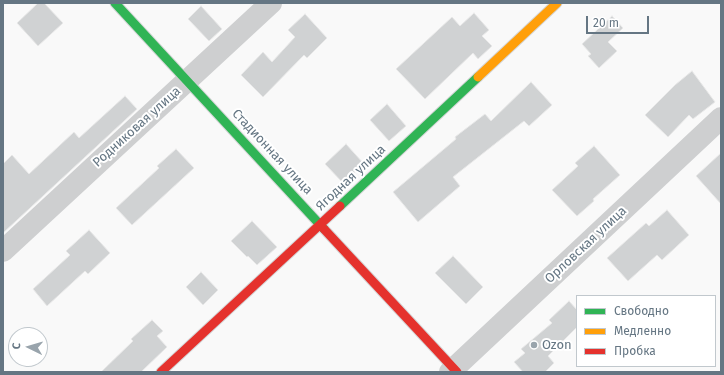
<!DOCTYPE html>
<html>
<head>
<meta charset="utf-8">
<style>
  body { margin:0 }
  #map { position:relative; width:724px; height:375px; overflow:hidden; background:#f9f9f9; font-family:"Fira Sans",sans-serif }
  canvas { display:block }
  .frame { position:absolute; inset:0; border:4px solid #657683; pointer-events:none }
  .legend { position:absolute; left:576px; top:295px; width:140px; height:72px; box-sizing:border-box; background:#fff; border:1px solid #c1c8cd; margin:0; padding:5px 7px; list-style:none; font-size:12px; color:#657683 }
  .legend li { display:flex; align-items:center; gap:8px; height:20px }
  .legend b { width:20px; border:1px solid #c1c8cd }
  .north { position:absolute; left:8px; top:327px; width:40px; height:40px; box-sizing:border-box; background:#fff; border:1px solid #c1c8cd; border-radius:50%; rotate:275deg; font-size:11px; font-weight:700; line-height:16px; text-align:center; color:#657683 }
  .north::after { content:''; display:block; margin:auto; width:14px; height:18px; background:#99a4ac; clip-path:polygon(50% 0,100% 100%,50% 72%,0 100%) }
  .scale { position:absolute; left:586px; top:16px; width:63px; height:18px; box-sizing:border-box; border:2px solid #657683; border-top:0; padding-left:5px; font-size:12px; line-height:14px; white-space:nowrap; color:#657683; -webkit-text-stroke:3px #fff; paint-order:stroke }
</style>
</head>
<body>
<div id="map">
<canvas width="724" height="375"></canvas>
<div class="frame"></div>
<ul class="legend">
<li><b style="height:5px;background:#30b455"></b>Свободно</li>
<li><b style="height:5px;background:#ff9f0a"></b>Медленно</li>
<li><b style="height:5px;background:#e5322d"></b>Пробка</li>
</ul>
<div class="north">С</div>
<div class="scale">20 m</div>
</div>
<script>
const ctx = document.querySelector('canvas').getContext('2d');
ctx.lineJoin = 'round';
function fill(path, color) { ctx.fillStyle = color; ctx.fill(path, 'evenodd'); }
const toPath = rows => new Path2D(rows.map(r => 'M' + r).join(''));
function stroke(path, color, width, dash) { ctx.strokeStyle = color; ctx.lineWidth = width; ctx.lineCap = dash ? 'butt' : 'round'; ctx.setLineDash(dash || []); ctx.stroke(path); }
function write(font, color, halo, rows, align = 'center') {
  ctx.font = font + ' "Fira Sans",sans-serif'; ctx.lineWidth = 4; ctx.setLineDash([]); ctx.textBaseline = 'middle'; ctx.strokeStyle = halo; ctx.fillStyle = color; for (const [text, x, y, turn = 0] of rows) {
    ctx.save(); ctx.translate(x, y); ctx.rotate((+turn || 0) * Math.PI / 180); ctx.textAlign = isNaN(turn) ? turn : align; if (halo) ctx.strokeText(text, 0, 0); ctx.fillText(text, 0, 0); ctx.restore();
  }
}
const building = toPath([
  [38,3,44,3,63,23,38,46,17,23,38,3],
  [201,6,222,29,209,41,188,19,201,6],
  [474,13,489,30,482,36,492,46,478,59,473,53,425,99,396,69,452,17,460,26,474,13],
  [305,14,327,38,307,58,304,55,263,97,241,75,263,52,272,62,295,37,288,30,305,14],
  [612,16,623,28,608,42,617,51,599,68,588,56,591,54,582,44,612,16],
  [692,71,715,102,693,119,689,115,668,137,645,115,675,85,692,71],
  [531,82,552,105,529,126,524,121,453,177,460,186,418,222,393,192,456,139,455,137,485,114,491,121,531,82],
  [125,96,137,109,3,233,3,164,12,155,29,174,74,132,79,138,125,96],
  [387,104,406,126,389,141,370,120,387,104],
  [346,144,364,164,343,183,325,164,346,144],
  [594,146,620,175,593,199,594,201,577,216,552,190,578,166,575,163,594,146],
  [176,149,194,168,132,225,116,208,159,168,157,166,176,149],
  [721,153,721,204,696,176,721,153],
  [667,210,689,235,662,260,657,255,628,281,607,258,646,223,649,226,667,210],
  [252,221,277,247,257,265,248,256,247,257,231,241,252,221],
  [89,230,110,253,88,274,85,271,47,306,33,289,70,255,66,251,89,230],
  [453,256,483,287,466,304,435,273,453,256],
  [201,272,218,290,203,305,186,287,201,272],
  [569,301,577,310,577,327,548,356,554,363,545,372,523,372,514,362,525,353,521,349,552,323,549,320,569,301],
  [152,320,163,331,157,336,167,347,141,372,101,372,133,341,131,339,152,320]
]);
const street = toPath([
  [3,251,271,3],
  [450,372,721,118]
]);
const fast = toPath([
  [115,3,324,229],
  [340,206,478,77]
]);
const slow = toPath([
  [478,77,557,3]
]);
const jam = toPath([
  [324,229,457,372],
  [161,372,340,206]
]);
const markers = [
  [534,345,4,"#99a4ac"]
];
const streetNames = [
  ["Родниковая улица",137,127,-42],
  ["Стадионная улица",272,152,47],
  ["Ягодная улица",351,178,-43],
  ["Орловская улица",586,245,-43]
];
const poiNames = [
  ["Ozon",542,345]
];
fill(building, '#d0d2d3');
stroke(building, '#e8e8e8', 1);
stroke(fast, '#d5d6d7', 11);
stroke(slow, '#d5d6d7', 11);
stroke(jam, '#d5d6d7', 11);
stroke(street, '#cecfd0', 22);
stroke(fast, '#30b455', 9);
stroke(slow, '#ff9f0a', 9);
stroke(jam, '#e5322d', 9);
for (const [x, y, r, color] of markers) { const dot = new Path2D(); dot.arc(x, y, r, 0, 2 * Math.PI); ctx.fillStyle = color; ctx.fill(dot); stroke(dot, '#fff', 1.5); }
write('13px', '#657683', '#fff', streetNames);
write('13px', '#657683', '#fff', poiNames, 'left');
</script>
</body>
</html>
